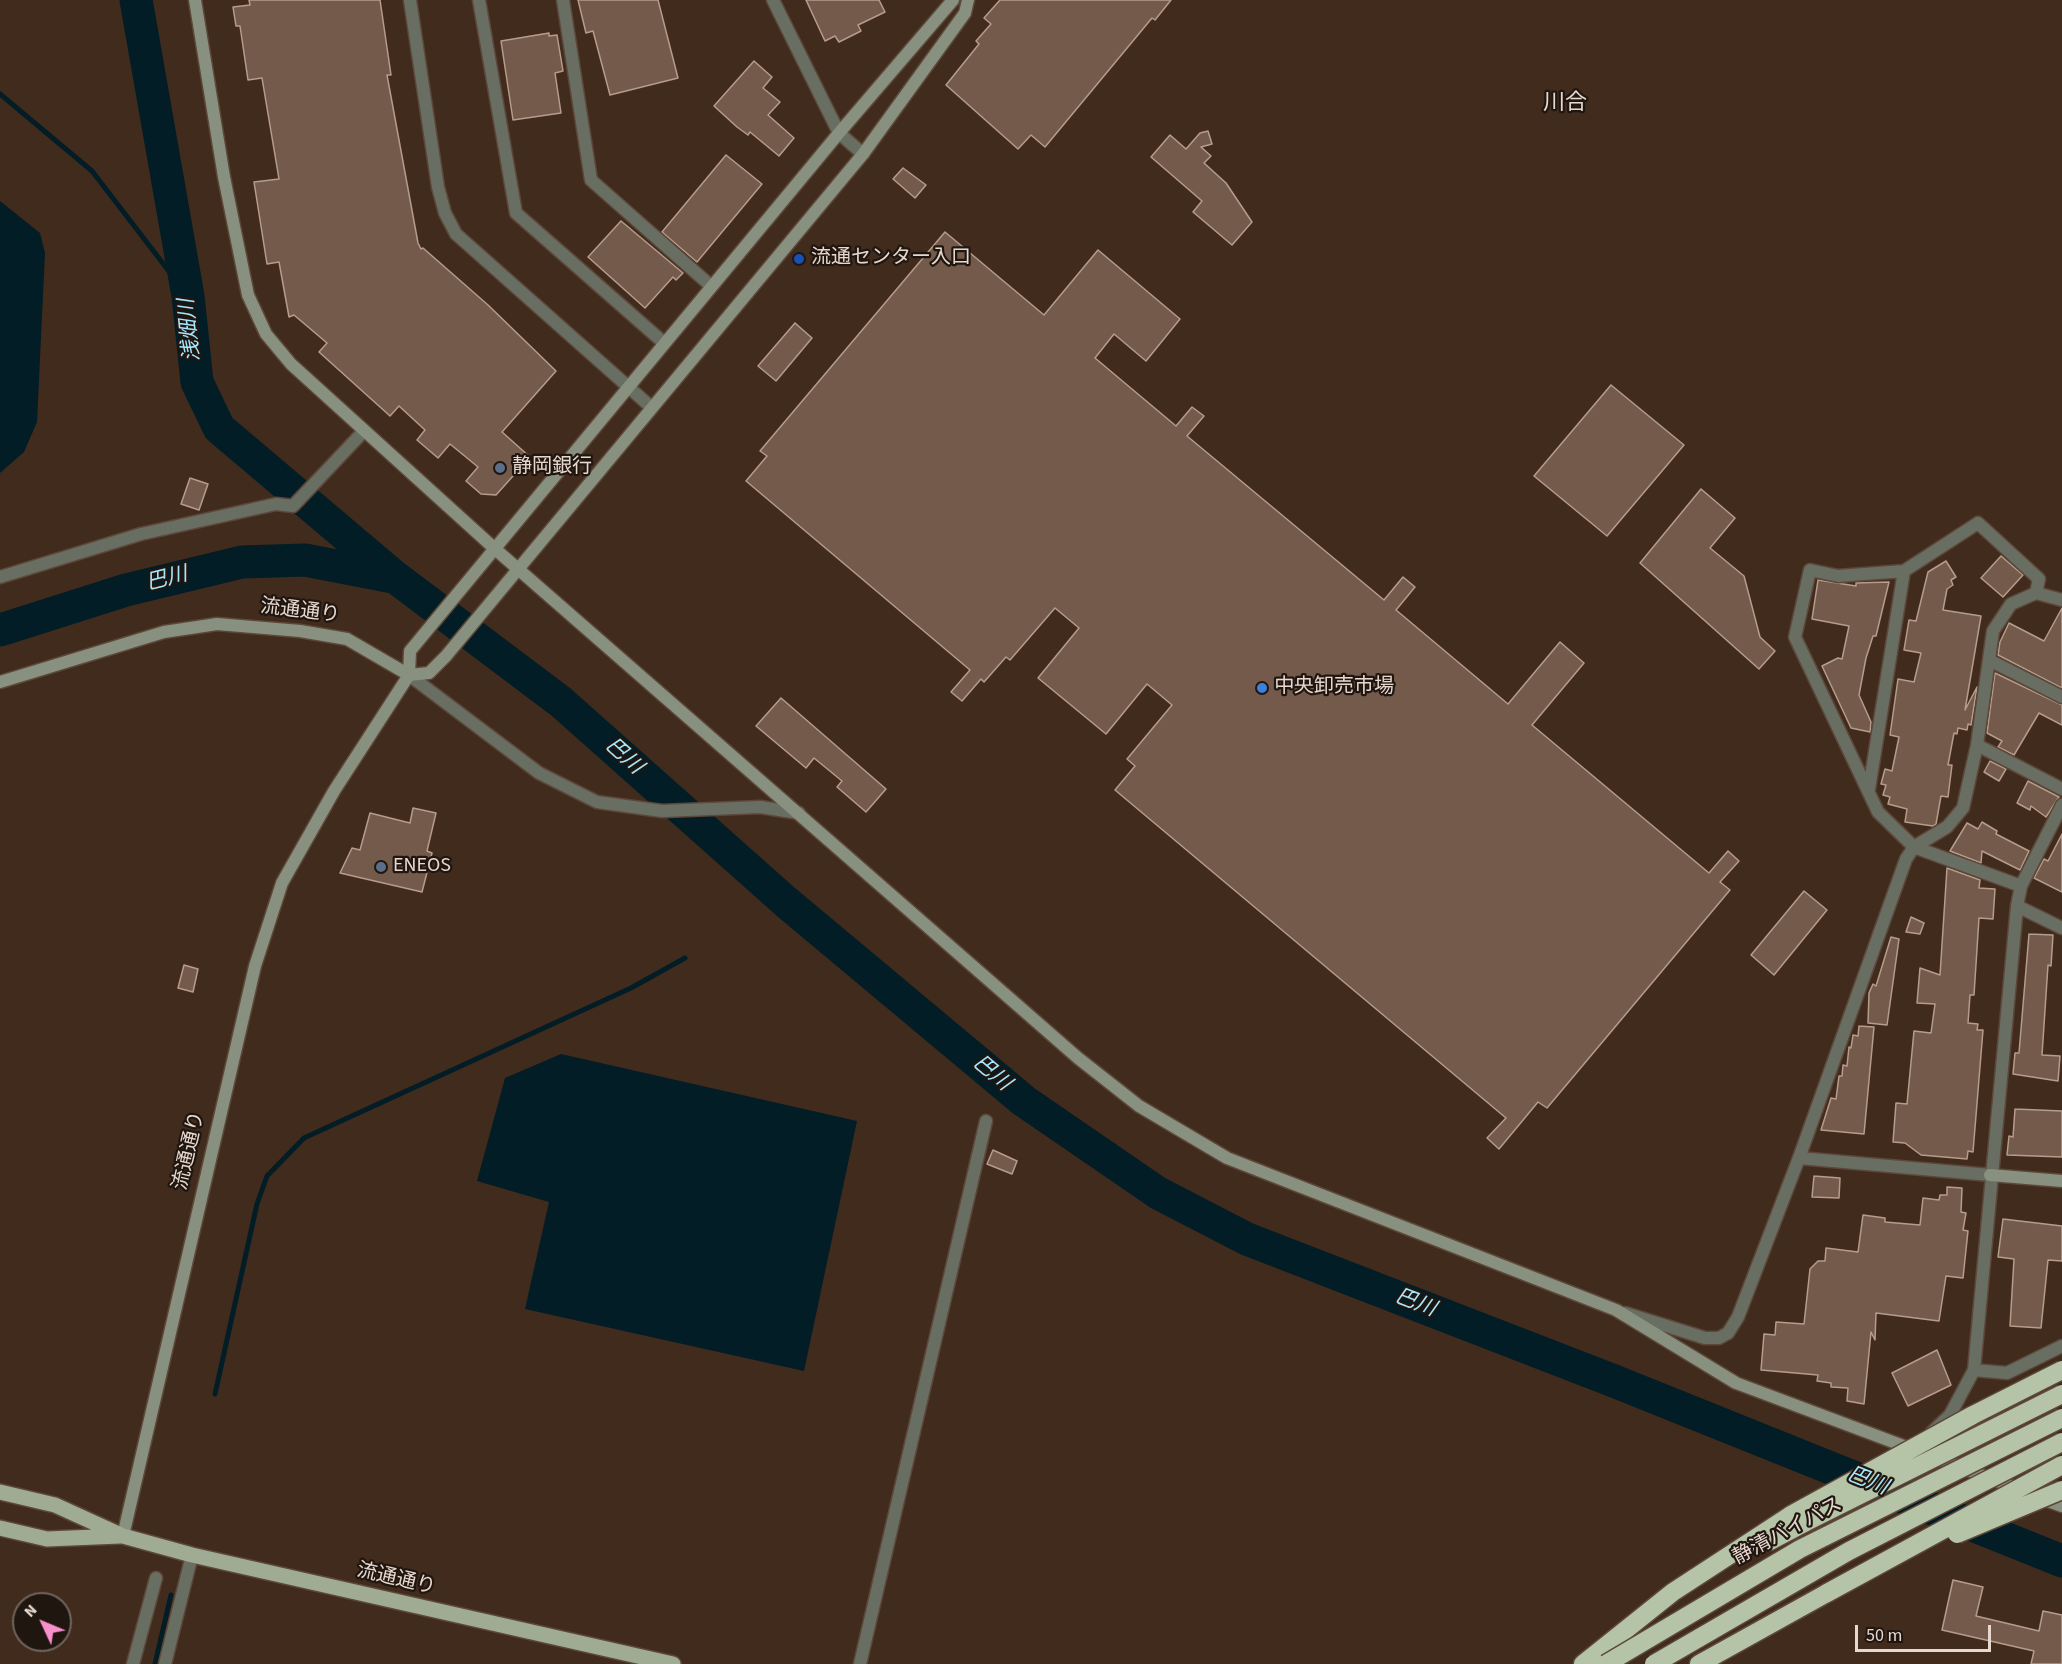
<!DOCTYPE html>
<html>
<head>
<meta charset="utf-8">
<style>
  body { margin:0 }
  #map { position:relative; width:2062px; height:1664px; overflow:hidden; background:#412b1d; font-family:"Source Sans 3",sans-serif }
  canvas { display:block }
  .north { position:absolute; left:12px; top:1592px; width:60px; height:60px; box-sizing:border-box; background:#201610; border:2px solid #70645c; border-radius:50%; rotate:314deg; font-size:16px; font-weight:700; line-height:24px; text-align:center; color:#e7d8cf }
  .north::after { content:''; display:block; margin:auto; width:21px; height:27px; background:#f890cc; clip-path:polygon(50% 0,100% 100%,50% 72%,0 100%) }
  .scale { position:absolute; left:1855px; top:1625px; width:136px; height:27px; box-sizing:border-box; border:3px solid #e7d8cf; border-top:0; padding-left:8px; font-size:18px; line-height:21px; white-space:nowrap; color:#e7d8cf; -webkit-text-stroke:4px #201610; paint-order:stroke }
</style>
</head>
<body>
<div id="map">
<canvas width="2062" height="1664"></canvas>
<div class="north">N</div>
<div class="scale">50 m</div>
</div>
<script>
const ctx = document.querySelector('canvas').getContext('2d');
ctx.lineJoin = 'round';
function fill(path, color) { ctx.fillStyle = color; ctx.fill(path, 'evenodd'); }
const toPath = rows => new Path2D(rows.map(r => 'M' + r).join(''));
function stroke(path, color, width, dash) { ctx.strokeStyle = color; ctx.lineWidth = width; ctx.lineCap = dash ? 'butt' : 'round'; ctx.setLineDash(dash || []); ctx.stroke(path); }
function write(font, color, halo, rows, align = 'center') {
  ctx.font = font + ' "Source Sans 3","Noto Sans JP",sans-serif'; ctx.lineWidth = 4.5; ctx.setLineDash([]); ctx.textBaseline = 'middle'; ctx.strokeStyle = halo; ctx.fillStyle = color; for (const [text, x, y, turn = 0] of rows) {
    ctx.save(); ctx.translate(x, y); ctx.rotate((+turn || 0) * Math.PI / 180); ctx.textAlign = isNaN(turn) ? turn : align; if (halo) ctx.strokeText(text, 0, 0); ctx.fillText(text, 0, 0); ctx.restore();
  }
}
const water = toPath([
  [0,201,40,233,45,253,37,422,24,452,0,473],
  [561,1054,857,1121,804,1371,525,1309,549,1202,477,1181,505,1078]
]);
const stream = toPath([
  [0,94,92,171,188,296],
  [215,1394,257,1204,267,1176,304,1138,631,988,685,958],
  [155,1664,171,1595]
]);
const river = toPath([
  [136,0,188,296,197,382,219,428,395,577,561,702,786,902,1024,1101,1158,1193,1247,1239,1614,1381,2062,1561],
  [0,630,126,590,242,562,305,560,393,577]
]);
const building = toPath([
  [249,0,380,0,391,75,387,75,418,243,421,249,423,248,488,305,556,371,502,432,530,457,496,495,481,494,466,481,478,467,450,444,438,458,417,440,425,430,399,406,390,416,319,352,327,343,294,315,289,317,279,262,267,264,254,182,279,179,262,78,248,80,240,26,236,26,233,7,250,5,249,0],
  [578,0,658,0,678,78,610,95,593,31,586,33,578,0],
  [806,0,879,0,885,12,858,25,861,31,839,42,835,36,825,41,806,0],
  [1000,0,1171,0,1155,20,1152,18,1045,147,1031,135,1018,149,946,85,979,44,976,41,991,24,984,18,1000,0],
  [549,33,549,36,557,35,563,71,555,73,561,113,513,120,501,41,549,33],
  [754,61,772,77,763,88,780,102,768,115,794,138,779,156,750,132,748,135,737,127,714,106,754,61],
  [1208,131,1212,144,1201,147,1211,156,1204,163,1226,183,1252,222,1232,245,1193,212,1202,201,1151,157,1170,135,1186,149,1200,133,1208,131],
  [726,155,762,184,697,262,662,232,726,155],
  [903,168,926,185,915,198,893,179,903,168],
  [621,221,683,273,676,280,673,277,645,308,588,257,621,221],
  [945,232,1044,315,1098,250,1180,319,1146,361,1114,334,1095,358,1176,426,1192,407,1204,416,1187,436,1384,600,1403,577,1415,587,1396,610,1508,704,1560,642,1584,663,1532,725,1709,873,1728,851,1739,861,1720,882,1730,890,1547,1108,1538,1102,1499,1149,1487,1138,1506,1118,1115,790,1135,766,1127,759,1172,705,1147,684,1106,734,1038,678,1079,628,1055,608,1010,660,1006,657,984,682,981,679,962,701,951,692,970,670,746,481,767,456,760,451,945,232],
  [795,323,812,338,776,381,758,366,795,323],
  [1611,385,1684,445,1607,536,1534,476,1611,385],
  [190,478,208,484,199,510,181,504,190,478],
  [1701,489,1735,518,1710,548,1744,576,1760,637,1775,651,1759,669,1640,563,1701,489],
  [2001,556,2023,575,2003,597,1981,578,2001,556],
  [1946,561,1956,577,1951,580,1953,585,1947,589,1943,610,1981,616,1965,710,1977,687,1971,725,1968,724,1967,730,1958,728,1957,734,1954,733,1948,765,1952,765,1948,797,1941,796,1936,824,1933,826,1905,822,1907,809,1888,804,1890,797,1883,795,1886,785,1881,784,1885,769,1892,771,1899,737,1890,735,1898,679,1914,682,1921,653,1904,650,1909,620,1916,621,1928,572,1946,561],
  [1818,580,1856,586,1856,583,1889,582,1876,636,1873,636,1866,658,1859,695,1871,722,1870,732,1851,728,1822,666,1838,658,1842,659,1849,626,1812,619,1818,580],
  [2062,608,2062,688,1998,655,2000,642,2009,623,2044,641,2062,608],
  [1995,673,2062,705,2062,725,2039,713,2014,755,1998,747,2002,741,1987,733,1995,673],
  [781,698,886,789,866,812,837,787,842,781,814,758,806,768,756,726,781,698],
  [1990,761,2006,769,1999,781,1984,772,1990,761],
  [2028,781,2059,797,2046,817,2031,806,2030,810,2017,803,2028,781],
  [413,808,436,813,427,851,432,853,422,892,340,873,352,848,360,850,370,813,410,823,413,808],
  [1982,822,1997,831,1996,834,2029,851,2020,870,1982,851,1981,863,1950,851,1967,823,1978,829,1982,822],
  [2062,834,2062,892,2034,878,2044,859,2048,861,2062,834],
  [1947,868,1980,880,1979,888,1995,889,1993,919,1979,918,1974,995,1970,995,1968,1023,1978,1024,1977,1030,1983,1030,1973,1152,1968,1151,1967,1159,1921,1155,1905,1143,1893,1142,1896,1103,1907,1104,1914,1031,1931,1033,1935,1004,1917,1003,1920,968,1940,975,1947,868],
  [1804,891,1827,910,1774,975,1751,955,1804,891],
  [1911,917,1924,923,1920,934,1906,932,1911,917],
  [2029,934,2053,935,2051,966,2048,965,2042,1055,2060,1056,2058,1081,2013,1074,2015,1053,2019,1053,2029,934],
  [1891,937,1899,939,1887,1025,1868,1023,1869,993,1873,984,1876,986,1891,937],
  [184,965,198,969,193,992,178,988,184,965],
  [1859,1026,1874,1027,1864,1134,1821,1130,1831,1098,1836,1099,1839,1076,1842,1076,1843,1065,1847,1066,1849,1047,1851,1048,1853,1035,1858,1036,1859,1026],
  [2015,1109,2062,1111,2062,1157,2007,1155,2009,1136,2013,1137,2015,1109],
  [993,1150,1017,1161,1012,1174,987,1164,993,1150],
  [1814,1176,1840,1178,1839,1198,1812,1197,1814,1176],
  [1947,1187,1962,1188,1961,1212,1966,1213,1963,1230,1968,1231,1963,1278,1946,1276,1939,1321,1876,1313,1875,1340,1871,1332,1864,1404,1847,1401,1848,1388,1831,1387,1831,1383,1817,1381,1818,1375,1761,1370,1764,1334,1775,1335,1776,1322,1804,1324,1810,1269,1818,1261,1825,1261,1826,1248,1858,1252,1863,1215,1885,1218,1885,1222,1920,1225,1923,1198,1939,1200,1940,1195,1947,1195,1947,1187],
  [2003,1219,2062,1226,2062,1261,2048,1260,2041,1328,2010,1326,2014,1259,1998,1257,2003,1219],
  [1937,1350,1951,1385,1908,1406,1892,1373,1937,1350],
  [1953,1580,1983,1587,1976,1616,2039,1631,2043,1611,2062,1615,2062,1664,2031,1664,2034,1651,1942,1630,1953,1580]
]);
const street = toPath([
  [410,0,438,187,445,213,456,234,651,407],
  [479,0,516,213,664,343],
  [563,0,591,180,711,286],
  [773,0,839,133,863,154],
  [0,577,141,534,276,504,293,506,363,432],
  [1989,660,2062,697],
  [409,675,539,773,597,802,662,811,760,807,799,813],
  [1977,745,2062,789],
  [1869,789,1904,571],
  [2021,886,1914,847,1878,812,1795,637,1810,570,1838,576,1904,571,1978,523,2039,579,2036,593],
  [2017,906,2062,928],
  [1799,1158,1990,1175],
  [1625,1313,1705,1338,1719,1338,1728,1333,1738,1317,1799,1158,1906,859,1914,847,1947,827,1963,808,1977,745,1993,631,2011,604,2036,593,2062,600],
  [1974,1370,2017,906,2021,886,2062,805],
  [1932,1432,1950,1415,1974,1370,2007,1373,2062,1346],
  [133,1664,156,1578],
  [165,1664,192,1555],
  [860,1664,986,1121]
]);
const secondary = toPath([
  [195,0,224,177,248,295,266,334,291,364,494,548,1078,1058,1139,1106,1227,1158,1616,1310,1736,1383,2021,1490],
  [409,675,429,673,446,656,863,154,965,13,968,0],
  [409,675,410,651,839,133,953,0],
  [0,682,164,632,217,624,300,631,347,639,409,675],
  [1990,1175,2062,1181],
  [2040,1498,2062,1506],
  [123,1536,255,966,282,883,334,791,409,675]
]);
const primary = toPath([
  [0,1492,55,1505,123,1536,192,1555,673,1664],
  [0,1528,47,1539,120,1536]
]);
const highway = toPath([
  [1770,1541,1806,1522],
  [1583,1664,1673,1592,1791,1515],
  [1699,1664,1827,1593]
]);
const highwayBridge = toPath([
  [1791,1515,1973,1415,2062,1370],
  [1806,1522,2062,1394],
  [1957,1534,2062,1490],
  [1827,1593,2062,1465],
  [1606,1664,1800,1549,2062,1418],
  [1654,1664,1849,1551,2062,1442]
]);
const markers = [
  [799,259,6,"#1a4fb4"],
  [500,468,6,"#5c6f8a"],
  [1262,688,6,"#3f7fe0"],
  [381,867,6,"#5c6f8a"]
];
const poiNames = [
  ["流通センター入口",811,259],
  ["静岡銀行",512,468],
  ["中央卸売市場",1274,688],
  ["ENEOS",393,867]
];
const streetNames = [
  ["流通通り",300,612,7],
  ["流通通り",190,1151,-77],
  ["静清バイパス",1788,1532,-28],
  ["流通通り",396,1580,13]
];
const waterNames = [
  ["浅畑川",191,330,-96],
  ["巴川",167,580,-14],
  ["巴川",623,757,42],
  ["巴川",991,1074,40],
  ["巴川",1415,1304,21],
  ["巴川",1867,1482,22]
];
const quarterNames = [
  ["川合",1565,104]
];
fill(water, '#021d26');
stroke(stream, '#021d26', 5);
stroke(river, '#021d26', 33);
fill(building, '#735a4b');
stroke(building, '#b79c8c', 1.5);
stroke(street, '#5c4739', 15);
stroke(secondary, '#5c4739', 15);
stroke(primary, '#5c4739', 18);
stroke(highway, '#5c4739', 21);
stroke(street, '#696e63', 12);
stroke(secondary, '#88907f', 12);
stroke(primary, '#a0ab94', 15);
stroke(highway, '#b5c3a7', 18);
stroke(highwayBridge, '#5c4739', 21, []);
stroke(highwayBridge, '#b5c3a7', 18);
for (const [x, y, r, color] of markers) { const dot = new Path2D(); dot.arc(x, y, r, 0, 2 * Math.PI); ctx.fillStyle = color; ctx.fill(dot); stroke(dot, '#201610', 2); }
write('20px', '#e7d8cf', '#201610', poiNames, 'left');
write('20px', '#e7d8cf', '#201610', streetNames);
write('italic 21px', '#a5e7ff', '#201610', waterNames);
write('22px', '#e7d8cf', '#201610', quarterNames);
</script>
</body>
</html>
